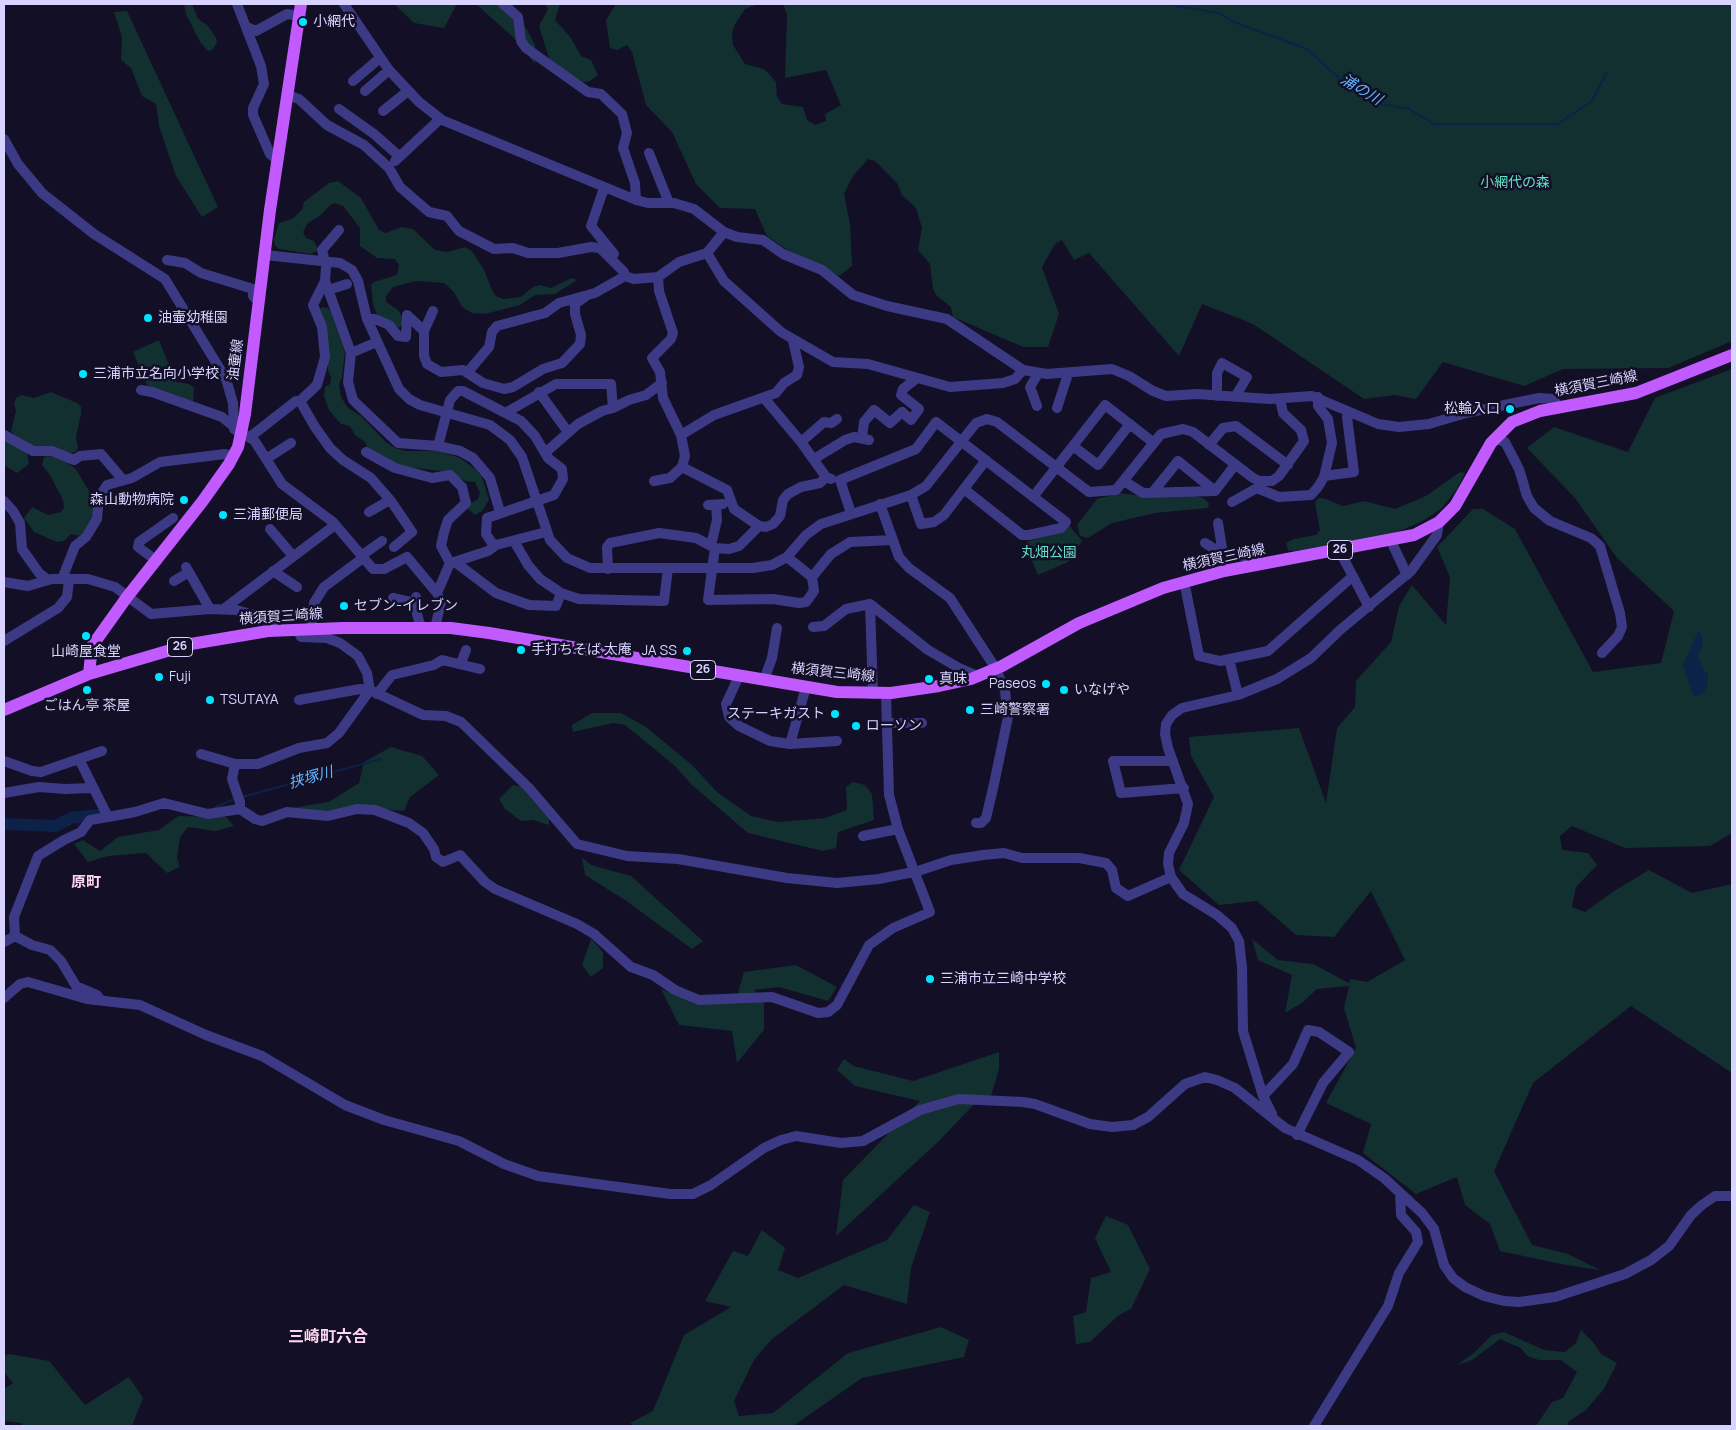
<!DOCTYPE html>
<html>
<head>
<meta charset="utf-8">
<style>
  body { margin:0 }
  #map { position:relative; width:1736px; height:1430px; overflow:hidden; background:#130f26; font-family:Manrope,sans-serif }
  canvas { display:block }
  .frame { position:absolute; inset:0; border:5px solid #d9d4ff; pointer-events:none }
</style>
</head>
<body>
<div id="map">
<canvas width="1736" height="1430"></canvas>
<div class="frame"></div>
</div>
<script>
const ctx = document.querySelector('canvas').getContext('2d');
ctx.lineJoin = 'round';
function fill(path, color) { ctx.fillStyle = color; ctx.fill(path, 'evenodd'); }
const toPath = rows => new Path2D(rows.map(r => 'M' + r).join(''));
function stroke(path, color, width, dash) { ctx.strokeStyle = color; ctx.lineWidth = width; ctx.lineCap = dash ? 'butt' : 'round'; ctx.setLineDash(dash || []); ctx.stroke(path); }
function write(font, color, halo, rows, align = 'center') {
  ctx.font = font + ' Manrope,"Noto Sans JP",sans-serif'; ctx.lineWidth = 5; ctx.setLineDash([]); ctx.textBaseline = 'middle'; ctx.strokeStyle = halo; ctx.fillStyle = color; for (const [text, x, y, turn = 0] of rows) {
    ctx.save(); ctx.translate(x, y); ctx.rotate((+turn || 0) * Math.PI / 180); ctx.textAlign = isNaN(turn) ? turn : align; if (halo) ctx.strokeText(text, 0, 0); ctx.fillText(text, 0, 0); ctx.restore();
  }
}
const green = toPath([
  [192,4,198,19,207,25,216,38,217,43,212,50,208,51,200,42,186,14,184,4],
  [394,4,457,4,444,28,414,23],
  [476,4,513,4,535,45,535,64,513,37],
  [545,4,560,4,555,20,571,38,581,56,591,60,598,75,590,81,584,82,573,77,549,58,539,26,548,9],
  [616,4,758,4,745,9,735,24,732,33,733,45,745,64,764,69,770,75,776,82,777,97,782,104,803,107,807,120,815,125,826,121,825,114,841,105,826,70,785,78,787,14,783,4,1732,4,1732,341,1668,368,1563,369,1524,386,1443,362,1416,399,1395,395,1364,399,1253,324,1202,304,1179,356,1089,253,1074,260,1062,240,1055,244,1042,267,1059,314,1048,347,1023,347,953,317,951,307,937,296,933,289,930,264,918,250,922,228,916,208,902,195,897,183,875,161,868,159,853,176,844,194,850,224,852,266,839,276,786,249,767,236,755,209,720,208,696,184,672,132,646,105,632,52,627,45,617,50,610,48,606,20],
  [127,11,218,207,202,217,176,176,159,126,156,104,142,96,131,68,121,60,122,37,114,12],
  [338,181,361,198,379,230,386,233,401,227,413,229,435,250,447,252,465,247,472,251,484,270,492,290,496,296,503,299,521,297,533,287,540,285,551,288,571,278,577,280,555,294,535,295,520,305,485,314,472,313,462,307,454,292,444,283,416,281,393,287,386,296,386,302,398,310,402,317,402,326,397,328,377,315,373,304,371,285,374,282,397,275,399,265,395,259,377,258,360,246,360,228,343,206,335,203,330,205,321,215,308,223,303,232,306,238,314,241,317,247,317,251,311,254,279,249,275,245,274,239,279,223,292,219,302,210,304,202,329,183],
  [323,307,328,308,331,313,345,352,342,377,339,385,341,397,348,408,361,416,386,442,395,448,405,451,439,451,460,458,475,469,482,477,489,500,482,511,475,515,468,509,469,504,478,499,480,493,475,482,465,481,450,472,398,466,368,450,365,442,355,435,350,426,341,424,329,410,324,396,325,387,330,384,331,377,328,371,328,345,319,309],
  [159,340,176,382,189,384,194,388,193,402,148,387,133,352],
  [1732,369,1732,833,1710,846,1625,848,1572,826,1560,836,1562,850,1588,853,1597,865,1576,887,1572,907,1585,912,1614,891,1649,870,1692,893,1732,884,1732,1073,1631,1006,1533,1083,1494,1171,1532,1245,1568,1254,1600,1270,1566,1265,1500,1251,1490,1224,1465,1205,1457,1177,1416,1194,1363,1153,1371,1124,1326,1103,1356,1048,1344,1008,1349,986,1317,989,1303,1002,1285,1013,1292,975,1258,960,1252,939,1278,960,1313,964,1349,983,1350,979,1367,982,1405,960,1371,891,1334,937,1296,935,1257,901,1219,905,1179,870,1214,797,1191,756,1189,737,1299,728,1326,803,1337,728,1355,707,1356,681,1391,642,1399,606,1412,585,1446,625,1450,577,1437,547,1473,509,1483,509,1515,529,1593,672,1661,663,1674,611,1617,558,1575,498,1527,448,1554,427,1628,452,1655,398],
  [51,392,77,403,81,407,81,414,76,437,78,448,75,452,69,453,53,446,31,446,17,438,11,431,16,411,14,403,16,398,22,395,34,398],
  [4,439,27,453,29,464,17,473,4,465],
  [48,456,61,459,76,469,94,500,95,517,81,536,71,534,64,541,57,542,34,532,24,518,32,507,48,515,61,512,64,508,63,500,50,475,42,465,44,457],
  [1460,472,1465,473,1457,489,1441,509,1421,522,1392,534,1294,551,1288,550,1286,543,1294,539,1316,535,1320,530,1315,503,1318,498,1326,499,1343,506,1364,501,1395,509,1426,496],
  [1120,493,1143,496,1195,496,1203,498,1209,503,1208,508,1155,513,1112,523,1088,538,1080,536,1077,525,1097,499],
  [1069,525,1082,541,1076,549,1075,555,1068,562,1038,575,1025,545,1028,541,1062,533],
  [592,713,621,713,646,727,692,765,717,792,751,816,778,822,825,818,847,810,846,787,853,782,865,785,872,794,874,820,838,832,836,848,823,851,748,833,692,785,675,766,625,725,613,723,573,732,572,725],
  [391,747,422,756,439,775,410,797,404,811,366,808,312,813,286,809,329,802,359,783,364,762],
  [513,785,522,787,549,819,549,825,533,820,521,821,505,809,499,799],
  [178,816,226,817,234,826,215,831,188,827,180,837,177,858,180,867,167,873,146,853,108,856,88,862,74,844,83,840,100,851,118,837,159,830],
  [582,857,591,865,631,876,703,941,692,949,625,900,585,875],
  [591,939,603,952,603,968,591,977,582,965],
  [796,965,837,987,828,1001,779,987,754,990,764,1000,764,1030,737,1063,732,1031,679,1025,661,989,697,1003,735,1003,744,972],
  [999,1052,999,1069,991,1096,978,1100,940,1140,836,1236,843,1180,920,1101,855,1086,837,1070,844,1059,854,1066,913,1081],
  [914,1205,930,1212,911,1268,907,1304,844,1285,772,1339,754,1360,734,1401,739,1416,773,1413,848,1353,941,1327,969,1340,964,1357,862,1378,793,1426,635,1426,630,1423,653,1411,684,1335,731,1307,705,1301,733,1251,748,1256,762,1230,785,1248,778,1270,798,1278,887,1240],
  [1106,1216,1128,1225,1150,1269,1131,1309,1119,1315,1090,1342,1076,1344,1073,1316,1086,1312,1091,1278,1111,1272,1095,1238],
  [1581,1330,1593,1342,1601,1354,1617,1363,1604,1389,1586,1410,1569,1421,1567,1426,1536,1426,1552,1402,1563,1398,1577,1372,1561,1360,1539,1360,1527,1356,1521,1348,1500,1339,1472,1360,1457,1365,1474,1353,1492,1335,1504,1332,1544,1350,1565,1352,1576,1343],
  [10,1354,49,1361,85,1405,129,1377,143,1398,132,1426,24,1426,21,1423,4,1421,4,1389,13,1383,4,1372,4,1356]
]);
const water = toPath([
  [1699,630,1703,643,1698,656,1702,667,1708,675,1708,684,1704,692,1699,696,1693,695,1683,665]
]);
const stream = toPath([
  [1166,4,1219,13,1234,22,1307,49,1339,78,1380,104,1409,109,1434,124,1557,124,1592,101,1606,74],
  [242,797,381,759],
  [214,808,234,799]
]);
const river = toPath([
  [4,824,56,826,71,818,98,815]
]);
const minor = toPath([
  [237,4,261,66,264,84,253,108,253,115,270,154,277,160],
  [344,4,389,70,419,102,442,120,636,200,648,203,674,203,694,209,724,232,737,237,763,240,783,254,822,270,853,295,887,306,947,319,1023,370,1047,374,1112,369,1129,376,1153,391,1166,396,1197,394,1270,399,1312,396,1378,424,1399,427,1429,424,1466,413,1539,398,1553,399,1559,407],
  [503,4,518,17,521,41,526,48,588,92,601,94,622,114,627,133,623,148,635,183,636,200],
  [247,27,256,31,287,14,300,16],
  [353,81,380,58],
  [365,91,389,70],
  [287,95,299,99,327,125,364,145,389,168,400,187,429,212,447,216,459,231,494,249,513,248,528,253,558,253,591,247,600,248,624,272],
  [339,109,374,134,399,156],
  [383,111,408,91],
  [4,139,18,164,42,193,94,234,165,279,226,379,233,403,234,429,254,440,282,484,333,522,373,569,384,569,407,557,437,593,450,563,441,546,444,532,448,520,466,503,462,487,450,475,432,478,395,468,366,452],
  [649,153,669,203],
  [395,161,440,119],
  [604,188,591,226,614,254],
  [707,253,724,281,781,332,833,362,868,364,950,387,1003,383,1015,379,1023,370],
  [265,255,340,263,352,270,358,281,367,319,399,389,409,399,420,405,490,425,510,440,522,457,550,540,567,558,590,568,753,568,772,565,787,557,806,535,821,524,911,495,926,486,976,423,987,419,997,422,1089,492,1116,490,1161,434,1183,429,1193,432,1253,478,1260,481,1272,481,1279,476,1304,441,1301,430,1283,413,1280,399],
  [324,258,322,250,339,230],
  [167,260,185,263,201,273,253,289,253,296,259,302],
  [325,281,351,353,348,382,353,400,398,443,438,446,460,451,473,458,490,478,500,512],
  [328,290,347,284],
  [433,311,424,331,424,356,427,364,441,372,463,370,483,383,504,389,513,387,543,369,562,363,580,344,581,335,575,314,575,304,585,297],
  [367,319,375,319,389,325,398,336,406,337,407,315,424,331],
  [351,353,377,342],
  [467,373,489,347,492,332,497,326,545,313,559,303,595,293,625,276,634,279,658,277,679,262,707,253,724,232],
  [141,390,152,392,222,417,233,426],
  [539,392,568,432],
  [1217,396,1217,373,1222,363,1247,377,1235,397],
  [764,398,801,442,826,477,831,479],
  [300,401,315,427,330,448,343,460,371,478,391,501,412,532,394,547],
  [1037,406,1030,387,1038,374],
  [613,408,629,400,646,395,662,383],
  [1057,408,1068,374],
  [507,412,556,384,611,384,613,408,602,411,578,424,545,453],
  [4,435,33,451,52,451,74,460,80,456,101,454,123,480],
  [681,435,714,415,776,393,784,383,797,375,799,367,793,341],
  [250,437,296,401,300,401,317,385,325,357,322,327,313,305,325,281,326,267],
  [862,438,864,422,874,410,890,423,902,412,911,420,919,409,901,395,903,389,917,378],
  [1495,438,1505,442,1519,469,1527,496,1534,508,1550,521,1591,538,1600,546,1620,613,1622,627,1618,636,1602,653],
  [801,442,824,422,831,423,837,419],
  [1209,445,1223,428,1236,426,1288,465],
  [438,446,450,400,458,391,463,391,521,421,535,436,548,458,562,469,563,479,554,495,487,518,486,534,492,543,496,545,546,532],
  [1073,446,1098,465,1130,424],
  [266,459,291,443],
  [814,459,845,440,854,437,869,440],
  [682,467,727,490,734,509,759,526],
  [1324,476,1354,472,1347,417,1349,412],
  [654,481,670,478,682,467,685,456,681,435,663,398,660,372,652,358,671,339,673,333,659,291,658,277],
  [1124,481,1143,493,1215,491,1235,465],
  [1153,492,1178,461,1215,491],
  [911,495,921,524,934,522,944,515,986,460],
  [1033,497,1105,405,1154,443],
  [4,501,13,511,20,523,22,549,39,573,48,580],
  [1232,502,1257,488,1279,497,1311,495,1318,487,1324,477,1332,443,1328,419,1318,406,1318,397],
  [880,504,899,557,909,568,950,598,996,669,1005,691,1008,717,994,784,986,818,981,823,976,823],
  [708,505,723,504],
  [369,512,390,500],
  [851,513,840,480,916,449,936,422,1066,522,1061,528,1029,535,1022,535,964,489],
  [1218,523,1223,554],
  [270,529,293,556],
  [514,541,528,565,540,579,561,593,579,599,664,601,668,568],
  [1391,541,1407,575],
  [1205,543,1221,553,1252,557,1260,564],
  [711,545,717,520,716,505],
  [715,548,729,549,739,546,759,526,766,527,773,524,780,516,783,500,788,494,801,487,820,483,826,477],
  [1339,550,1369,607],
  [361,556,382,541],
  [157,561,138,547,139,542,173,518],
  [455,562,496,593,529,605,556,606,561,593],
  [451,563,488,551,496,545],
  [186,567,210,609],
  [608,569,607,547,610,543,659,533,696,538,715,548,708,600,773,599,799,603,806,602,814,591,812,577,787,557],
  [273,571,297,587],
  [812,577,831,554,850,542,892,540],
  [62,579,75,546,86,537,97,519,99,497,107,485,132,478,160,462,225,454,233,456],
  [174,581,189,572],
  [1184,581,1199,656,1220,661,1268,651,1353,576],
  [4,582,28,586,52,579,88,579,115,587,151,614,210,609,236,610,261,617,272,624,274,631],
  [416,597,415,607,421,628],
  [393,598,415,603],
  [870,604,873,694],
  [225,608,335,525],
  [813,627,824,626,846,609,870,604,928,650,959,668,978,676],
  [435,628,441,602,437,593],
  [311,629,314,603,324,587,363,558],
  [4,641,58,608,67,597,69,580],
  [1229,659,1238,695],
  [461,663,466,650],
  [739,676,726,704,729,717,739,726,770,741,790,744,837,741],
  [764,680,772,658,777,628],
  [377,694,392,675,434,665,442,660,480,669],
  [299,700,360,689,370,690,423,715,446,716,461,722,529,788,577,844,627,856,678,859,787,878,837,883,879,879,918,871,951,860,983,855,1004,853,1022,858,1079,858,1106,863,1112,870,1116,888,1128,896,1171,877],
  [887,723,922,723],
  [790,744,806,687],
  [201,754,235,764,258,764,299,748,327,743,339,733,370,690,367,673,358,656,340,643,327,638,301,637,297,629],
  [79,759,108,817,135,812,164,803,208,814,240,809,255,819,262,821,287,812,328,816,357,809,375,810,409,823,423,833,434,849,436,857,443,862,460,855,485,882,495,889,577,924,594,934,631,967,653,975,675,990,699,1000,772,997,818,1013,828,1012,837,1005,869,945,893,928,930,912,898,829,889,795,886,694],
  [4,761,32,771,41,772,102,751],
  [1173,761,1113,761,1121,793,1184,788],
  [235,764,232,779,240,802,240,809],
  [4,793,39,787,65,789,92,788],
  [863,836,898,829],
  [4,942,15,936],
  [4,998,20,984,28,982,87,999,140,1005,206,1035,262,1056,345,1105,384,1120,459,1141,504,1164,538,1176,670,1194,693,1194,711,1185,764,1148,781,1140,796,1136,841,1143,863,1141,920,1110,959,1099,1023,1102,1035,1104,1090,1124,1112,1127,1133,1125,1148,1117,1185,1084,1205,1077,1217,1080,1235,1088,1285,1128,1358,1160,1384,1178,1422,1213,1434,1229,1444,1265,1453,1278,1465,1287,1484,1296,1504,1301,1519,1302,1555,1297,1625,1274,1651,1260,1669,1246,1691,1215,1702,1205,1715,1196,1732,1196],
  [100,999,97,995,76,986,61,961,50,950,32,945,15,936,14,917,38,856,64,840,81,832,90,820,108,817],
  [1263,1096,1293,1064,1308,1030,1319,1032,1349,1052,1323,1083,1297,1135],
  [1272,1114,1263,1096,1243,1031,1242,967,1239,941,1232,928,1217,915,1183,894,1171,877,1168,864,1169,853,1184,823,1188,804,1168,748,1165,734,1166,724,1172,715,1182,708,1238,695,1277,679,1311,658,1340,630,1411,571,1437,535,1439,522],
  [1314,1426,1388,1306,1399,1273,1418,1242,1416,1232,1401,1215,1400,1193]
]);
const major = toPath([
  [89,674,92,646,127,597,202,502,229,464,238,447,245,414,270,210,301,4],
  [4,710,89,674,191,644,268,631,343,628,451,628,489,633,837,692,891,693,939,686,971,679,1002,666,1079,623,1163,588,1224,571,1414,535,1439,522,1455,506,1491,443,1512,422,1540,411,1636,393,1732,355]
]);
const markers = [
  [303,22,5,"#00e5ff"],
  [148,318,5,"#00e5ff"],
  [83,374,5,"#00e5ff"],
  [1510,409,5,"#00e5ff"],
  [184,500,5,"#00e5ff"],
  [223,515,5,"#00e5ff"],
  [344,606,5,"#00e5ff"],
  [86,636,5,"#00e5ff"],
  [521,650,5,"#00e5ff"],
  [687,651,5,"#00e5ff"],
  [159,677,5,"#00e5ff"],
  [929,679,5,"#00e5ff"],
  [1046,684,5,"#00e5ff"],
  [87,690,5,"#00e5ff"],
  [1064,690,5,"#00e5ff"],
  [210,700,5,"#00e5ff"],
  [970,710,5,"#00e5ff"],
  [835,714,5,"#00e5ff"],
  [856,726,5,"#00e5ff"],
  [930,979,5,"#00e5ff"]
];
const shields = [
  [1340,550,25],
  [180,647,25],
  [703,670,25]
];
const shieldNames = [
  ["26",1340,550],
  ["26",180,647],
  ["26",703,670]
];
const poiNames = [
  ["小網代",313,22],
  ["油壷幼稚園",158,318],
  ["三浦市立名向小学校",93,374],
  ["松輪入口",1500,409,"right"],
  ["森山動物病院",174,500,"right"],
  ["三浦郵便局",233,515],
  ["セブン-イレブン",354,606],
  ["手打ちそば 太庵",531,650],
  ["JA SS",677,651,"right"],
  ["山崎屋食堂",86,652,"center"],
  ["Fuji",169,677],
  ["真味",939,679],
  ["Paseos",1036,684,"right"],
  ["いなげや",1074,690],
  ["TSUTAYA",220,700],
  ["ごはん亭 茶屋",87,706,"center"],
  ["三崎警察署",980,710],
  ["ステーキガスト",825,714,"right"],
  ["ローソン",866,726],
  ["三浦市立三崎中学校",940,979]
];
const parkNames = [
  ["小網代の森",1515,183],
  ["丸畑公園",1049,553]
];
const streetNames = [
  ["油壷線",236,360,-83],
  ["横須賀三崎線",1596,384,-11],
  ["横須賀三崎線",1224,558,-12],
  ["横須賀三崎線",281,617,-4],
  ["横須賀三崎線",833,673,6]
];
const waterNames = [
  ["浦の川",1361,90,31],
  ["挟塚川",311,778,-15]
];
const neighbourhoodNames = [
  ["原町",86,883]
];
const quarterNames = [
  ["三崎町六合",328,1338]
];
fill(green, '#12302f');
fill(water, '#0c2248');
stroke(stream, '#0c2248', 2);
stroke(river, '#0c2248', 12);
stroke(minor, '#3d3a85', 10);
stroke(major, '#c25bff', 12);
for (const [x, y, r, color] of markers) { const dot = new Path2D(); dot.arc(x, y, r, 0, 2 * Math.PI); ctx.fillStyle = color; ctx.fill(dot); stroke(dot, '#130f26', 2); }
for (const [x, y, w] of shields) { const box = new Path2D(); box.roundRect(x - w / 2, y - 9.5, w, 19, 4); ctx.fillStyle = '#130f26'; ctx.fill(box); stroke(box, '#d9d4ff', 1); }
write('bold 12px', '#d9d4ff', null, shieldNames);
write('14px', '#d9d4ff', '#130f26', poiNames, 'left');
write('14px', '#5fe0c0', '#130f26', parkNames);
write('14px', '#d9d4ff', '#130f26', streetNames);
write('italic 15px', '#62b6ff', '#130f26', waterNames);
write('bold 15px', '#ffd6f0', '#130f26', neighbourhoodNames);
write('bold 16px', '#ffd6f0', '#130f26', quarterNames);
</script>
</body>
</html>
